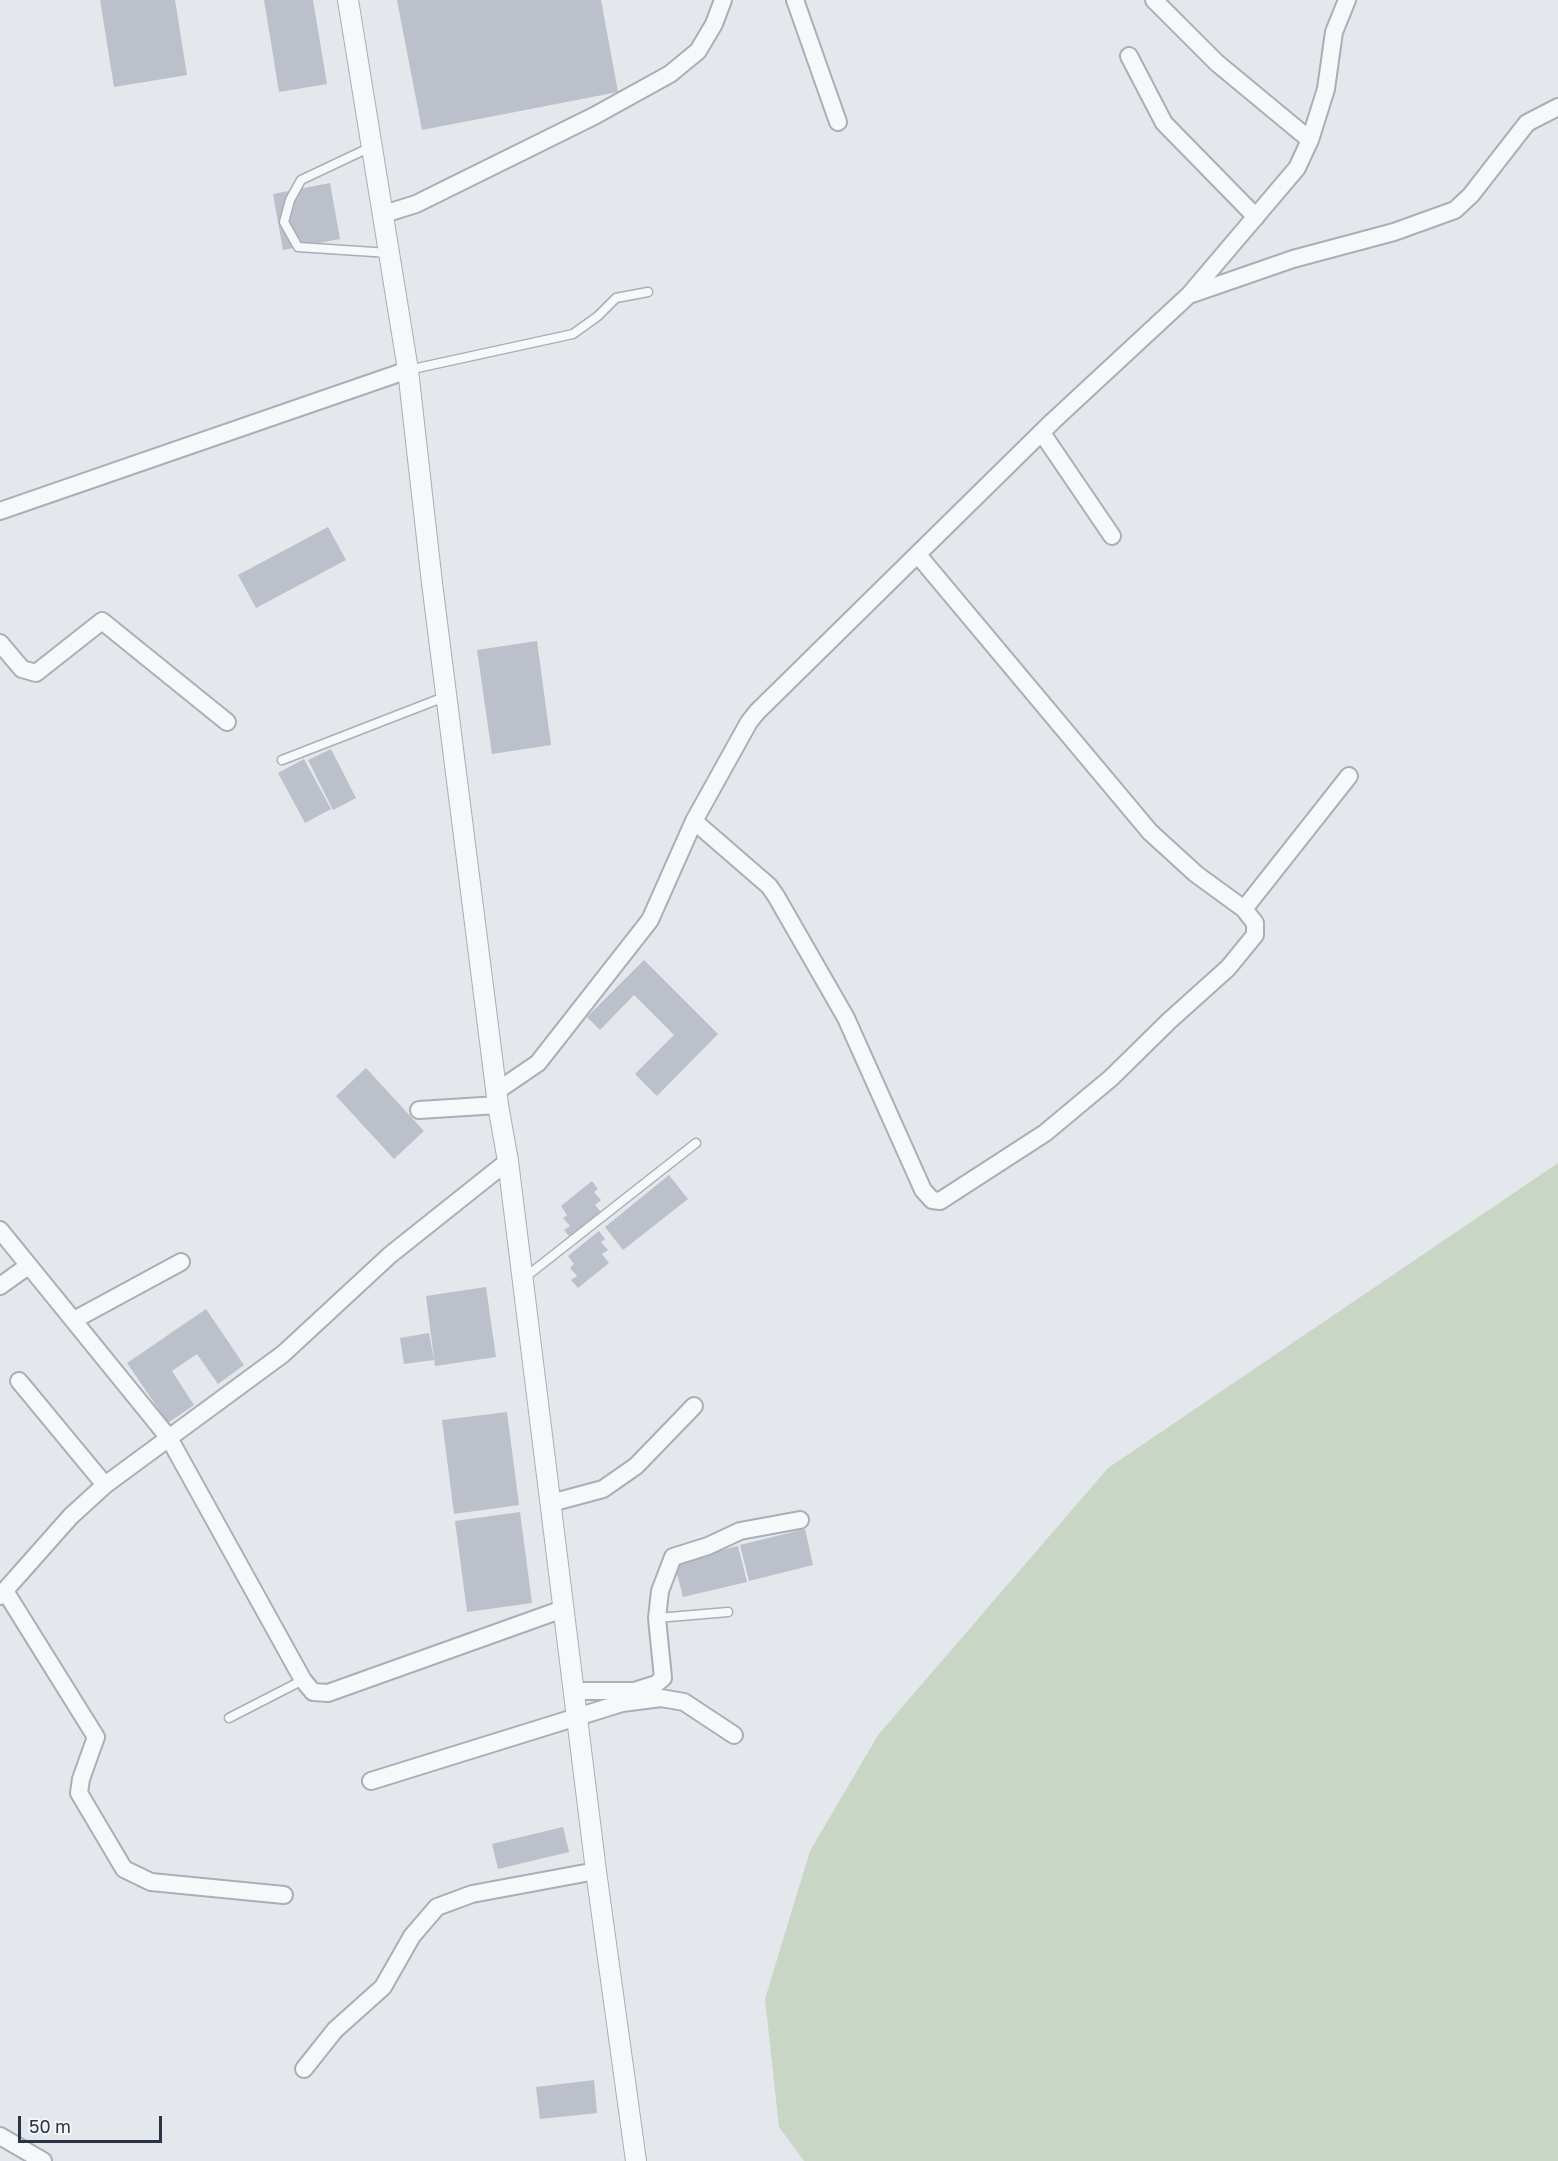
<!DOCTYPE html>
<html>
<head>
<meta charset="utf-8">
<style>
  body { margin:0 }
  #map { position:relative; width:1558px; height:2161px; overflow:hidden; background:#e4e7ec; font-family:"Golos Text",sans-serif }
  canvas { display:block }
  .scale { position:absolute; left:18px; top:2116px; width:144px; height:27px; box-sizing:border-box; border:3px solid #2b3445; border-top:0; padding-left:8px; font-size:18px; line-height:21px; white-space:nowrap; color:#2b3445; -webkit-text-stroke:4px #f4f6f9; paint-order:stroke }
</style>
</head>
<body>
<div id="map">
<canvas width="1558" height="2161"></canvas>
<div class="scale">50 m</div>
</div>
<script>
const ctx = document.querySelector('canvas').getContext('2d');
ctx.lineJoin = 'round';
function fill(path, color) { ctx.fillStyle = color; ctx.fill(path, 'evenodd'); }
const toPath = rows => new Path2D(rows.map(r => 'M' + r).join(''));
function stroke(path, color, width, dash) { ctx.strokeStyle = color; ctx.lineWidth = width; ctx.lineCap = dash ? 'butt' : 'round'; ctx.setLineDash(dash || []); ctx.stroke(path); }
const green = toPath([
  [1558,1163,1558,2161,804,2161,779,2127,765,1999,810,1851,878,1735,1108,1468]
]);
const building = toPath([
  [100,0,175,0,187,75,114,87],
  [264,0,313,0,327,84,279,92],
  [397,0,601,0,618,92,422,130],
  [330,183,340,239,283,250,273,194],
  [328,527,346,560,256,608,238,575],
  [537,641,551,745,492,754,477,650],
  [331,749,356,798,333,810,308,760],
  [304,759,331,809,305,823,278,773],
  [644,960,718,1034,657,1096,635,1074,674,1035,634,995,600,1030,587,1017],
  [366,1068,424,1131,394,1159,336,1096],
  [669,1175,688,1199,623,1250,605,1227],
  [592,1181,598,1189,594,1192,601,1200,595,1205,602,1213,571,1238,564,1230,570,1226,563,1218,567,1215,561,1206],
  [599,1231,605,1239,601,1242,608,1250,602,1254,609,1263,578,1288,571,1280,577,1276,570,1268,574,1264,568,1256],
  [486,1287,496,1357,435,1366,426,1296],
  [206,1309,244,1365,218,1384,197,1354,172,1371,194,1405,168,1423,127,1363],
  [429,1333,434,1360,404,1364,400,1338],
  [507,1412,519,1505,454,1514,442,1420],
  [520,1512,532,1603,467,1612,455,1521],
  [805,1529,813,1565,749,1581,740,1545],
  [738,1546,747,1582,683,1597,674,1562],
  [563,1827,569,1852,498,1869,492,1844],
  [594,2080,597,2113,540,2119,536,2087]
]);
const service = toPath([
  [373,146,301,180,290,200,284,222,298,247,389,253],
  [408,370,573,334,598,316,616,298,648,292],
  [282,760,447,696],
  [523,1279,696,1143],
  [657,1618,728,1612],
  [229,1718,303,1680]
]);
const minor = toPath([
  [795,0,838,122],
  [1154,0,1217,63,1310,140],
  [1129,56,1164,123,1256,217],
  [384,214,416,204,594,116,670,74,698,51,714,24,723,0],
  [1192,294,1293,259,1394,232,1455,210,1471,195,1527,123,1558,107],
  [1042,433,1112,536],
  [0,511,408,370],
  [0,643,22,669,36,673,102,621,227,722],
  [694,821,769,886,776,896,846,1018,923,1190,932,1200,940,1201,1045,1133,1111,1078,1169,1021,1228,968,1255,935,1255,923,1244,909,1196,874,1150,832,918,555],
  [1244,909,1349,776],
  [497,1091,538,1063,650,920,694,821,749,722,757,712,1053,421,1190,294,1297,168,1310,140,1326,89,1334,32,1347,0],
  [419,1110,498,1105],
  [0,1230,169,1438,303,1680,313,1692,328,1693,563,1609],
  [0,1286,28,1266],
  [74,1320,181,1262],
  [19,1381,105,1485],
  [551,1503,603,1489,636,1466,694,1406],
  [5,1591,96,1737,81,1779,79,1793,124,1869,151,1882,284,1895],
  [0,1596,71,1516,105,1485,283,1354,390,1255,508,1161],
  [575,1691,634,1691,656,1684,663,1678,657,1618,660,1591,673,1557,708,1546,740,1531,800,1520],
  [371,1781,622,1703,661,1698,684,1702,734,1735],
  [304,2069,335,2030,383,1987,412,1936,437,1907,472,1894,596,1871],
  [0,2136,43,2161]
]);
const tertiary = toPath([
  [348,0,408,370,432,583,498,1105,508,1161,596,1871,636,2161]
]);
fill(green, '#c9d6c5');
fill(building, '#bbc0ca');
stroke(service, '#a9aeb7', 11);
stroke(minor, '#a9aeb7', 20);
stroke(tertiary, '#a9aeb7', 22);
stroke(service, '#f7f8fa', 8);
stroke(minor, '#f7f8fa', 16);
stroke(tertiary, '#f7f8fa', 20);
</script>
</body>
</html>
